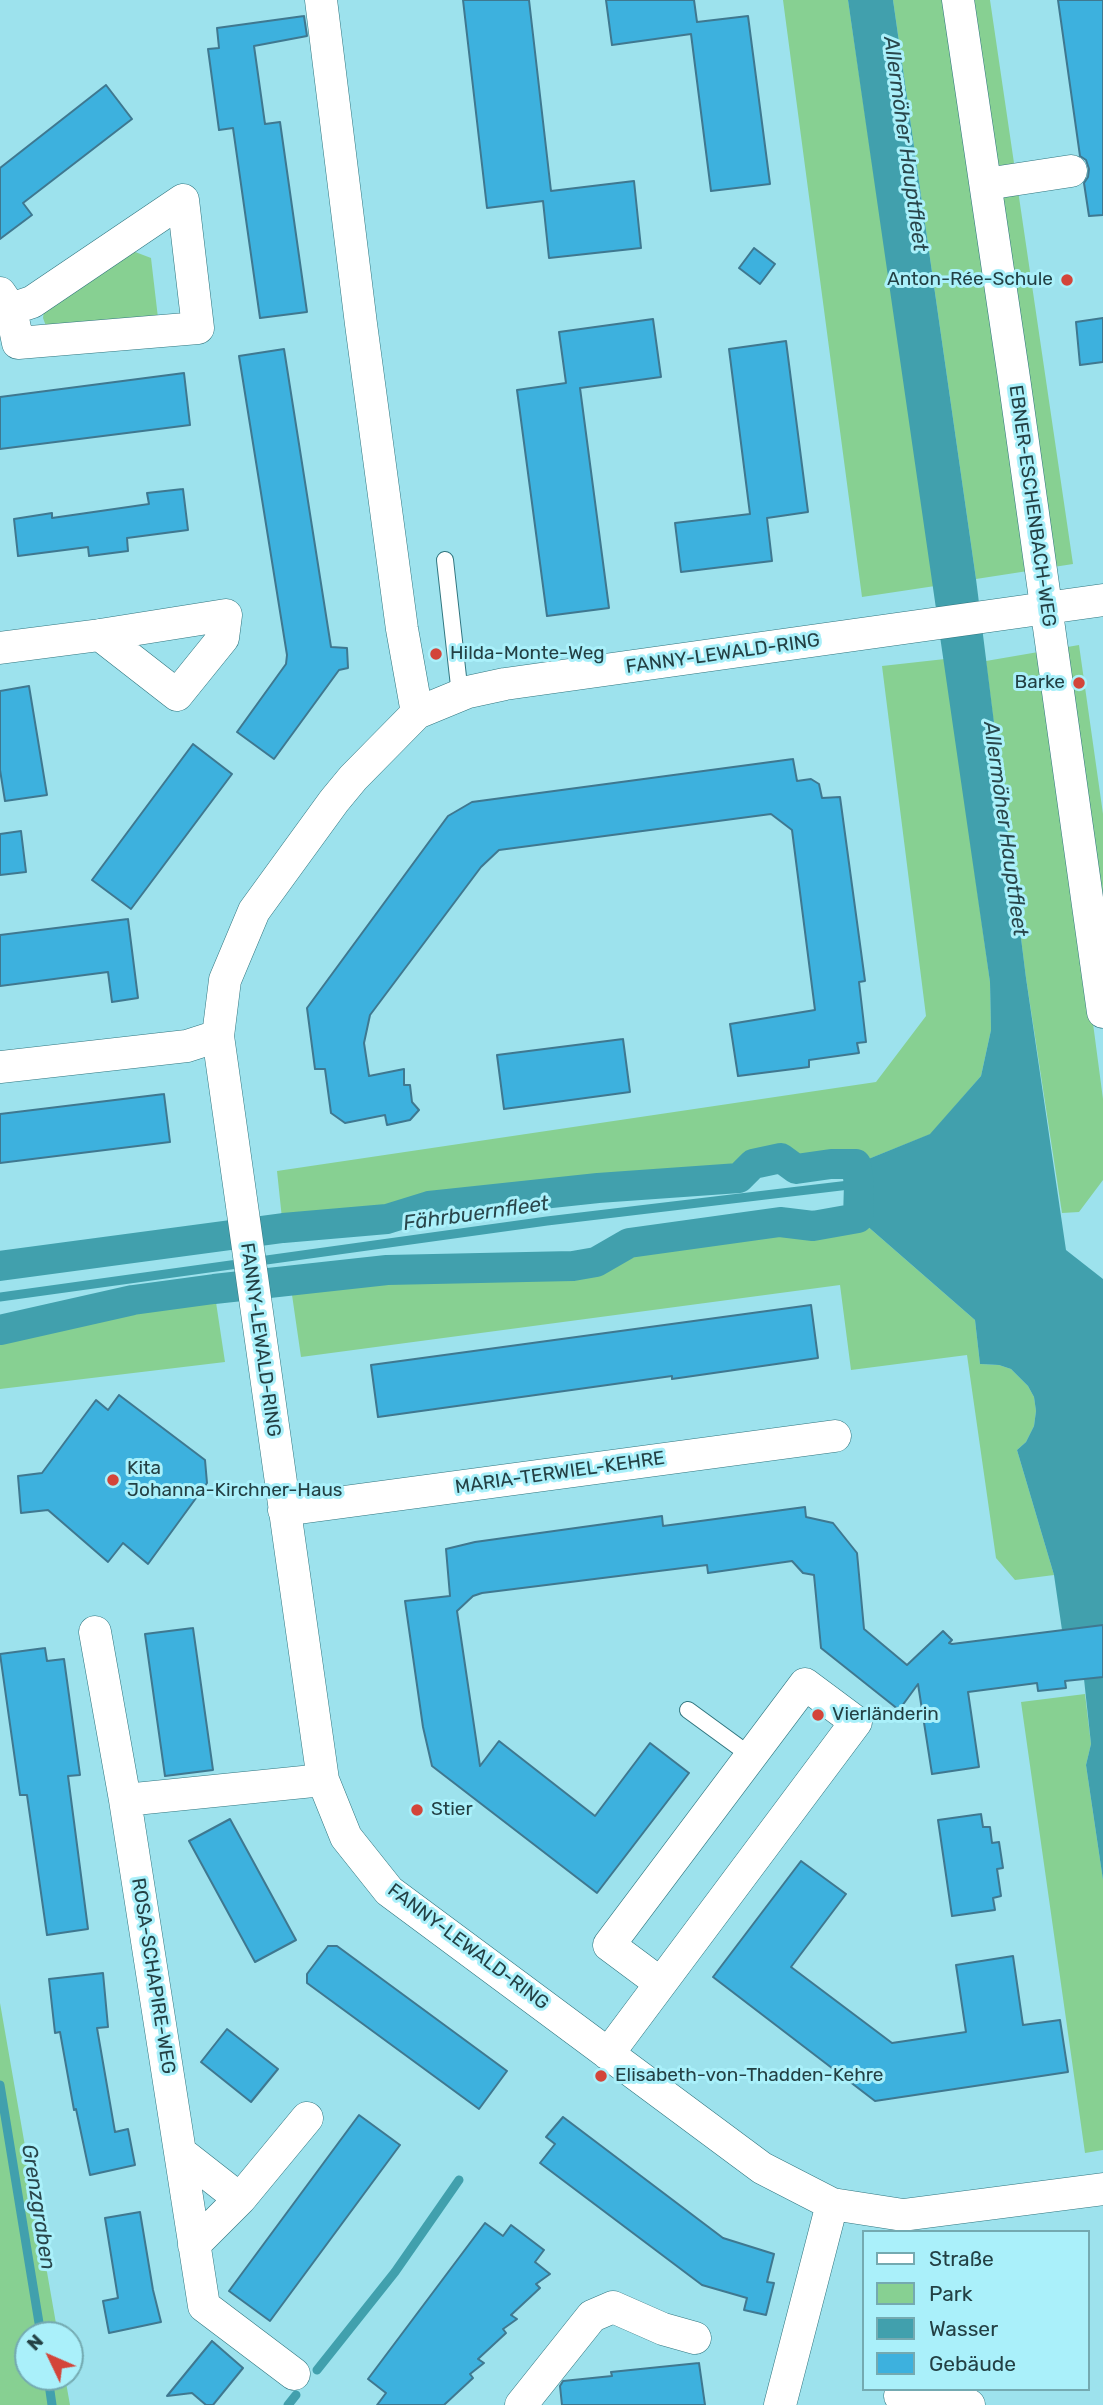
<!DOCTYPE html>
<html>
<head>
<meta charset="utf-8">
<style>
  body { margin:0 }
  #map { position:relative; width:1103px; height:2405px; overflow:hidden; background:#9de2ed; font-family:Rubik,sans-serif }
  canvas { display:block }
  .legend { position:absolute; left:862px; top:2230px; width:228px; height:161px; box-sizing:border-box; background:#aaf0fa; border:2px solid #74aab1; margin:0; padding:9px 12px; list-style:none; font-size:21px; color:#234044 }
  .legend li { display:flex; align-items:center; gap:14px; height:35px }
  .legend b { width:35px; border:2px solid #74aab1 }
  .north { position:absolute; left:14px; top:2321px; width:70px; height:70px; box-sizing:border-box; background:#aaf0fa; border:2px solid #74aab1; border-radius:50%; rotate:314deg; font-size:19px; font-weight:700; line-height:28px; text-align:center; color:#234044 }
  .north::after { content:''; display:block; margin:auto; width:24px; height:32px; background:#d3453a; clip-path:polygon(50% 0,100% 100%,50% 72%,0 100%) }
</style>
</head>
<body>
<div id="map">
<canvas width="1103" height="2405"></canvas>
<ul class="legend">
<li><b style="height:9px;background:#fff"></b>Straße</li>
<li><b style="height:19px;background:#87d092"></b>Park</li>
<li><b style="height:19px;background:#41a0ad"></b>Wasser</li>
<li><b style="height:19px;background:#3db1de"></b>Gebäude</li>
</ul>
<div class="north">N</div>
</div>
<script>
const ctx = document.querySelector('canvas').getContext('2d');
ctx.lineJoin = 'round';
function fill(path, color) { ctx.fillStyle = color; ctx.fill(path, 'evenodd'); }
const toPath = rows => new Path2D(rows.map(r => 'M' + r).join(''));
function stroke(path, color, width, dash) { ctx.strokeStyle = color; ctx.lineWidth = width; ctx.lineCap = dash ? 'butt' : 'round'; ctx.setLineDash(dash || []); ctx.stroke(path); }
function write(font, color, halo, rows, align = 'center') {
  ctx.font = font + ' Rubik,sans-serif'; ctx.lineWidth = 6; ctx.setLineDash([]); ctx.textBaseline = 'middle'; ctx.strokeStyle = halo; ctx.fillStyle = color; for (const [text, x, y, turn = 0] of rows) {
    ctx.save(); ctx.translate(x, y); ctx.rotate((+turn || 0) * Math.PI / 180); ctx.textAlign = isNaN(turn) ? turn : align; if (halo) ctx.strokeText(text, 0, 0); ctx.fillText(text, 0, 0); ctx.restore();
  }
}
const green = toPath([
  [783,0,848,0,935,586,862,597],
  [893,0,990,0,1073,564,976,579],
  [130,250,151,258,158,318,46,326,43,318,44,310],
  [1079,645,1103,814,1103,955,1044,653,1103,1099,1103,1180,1079,1212,1062,1213,1026,978,986,661],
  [945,659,990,982,991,1030,981,1076,931,1134,856,1164,831,1164,796,1169,781,1158,753,1164,739,1178,598,1188,429,1206,387,1219,283,1228,277,1171,876,1082,926,1016,882,666],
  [858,1218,975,1320,980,1364,999,1365,1011,1369,1028,1386,1034,1397,1036,1411,1034,1426,1026,1442,1017,1450,1054,1575,1015,1580,996,1558,967,1355,851,1370,840,1285,301,1357,290,1281,387,1270,573,1266,596,1262,629,1243,780,1222,813,1226],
  [214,1289,225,1362,0,1389,0,1330,133,1300],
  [1085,1694,1091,1744,1086,1765,1103,1880,1103,2150,1085,2153,1021,1702],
  [0,2003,58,2335,28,2335,28,2377,65,2377,70,2405,0,2405]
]);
const water = toPath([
  [848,0,893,0,976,579,1026,978,1066,1250,1103,1279,1103,1625,1062,1630,1054,1575,1017,1450,1026,1442,1034,1426,1036,1411,1034,1397,1028,1386,1011,1369,999,1365,980,1364,975,1320,858,1218,855,1184,856,1164,930,1134,981,1076,991,1030,990,982],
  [1103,1677,1103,1880,1086,1765,1091,1744,1084,1679]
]);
const stream = toPath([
  [0,1297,547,1221,866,1183],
  [0,2085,41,2335],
  [317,2370,395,2272,459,2180],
  [48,2377,52,2405],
  [288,2405,296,2395]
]);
const canal = toPath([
  [0,1266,283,1228,387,1219,429,1206,598,1188,739,1178,753,1164,781,1158,796,1169,831,1164,856,1164,859,1184,858,1218,813,1226,780,1222,629,1243,596,1262,573,1266,387,1270,214,1289,133,1300,0,1330]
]);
const building = toPath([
  [463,0,529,0,551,191,634,181,641,248,549,258,543,201,487,208,463,0],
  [606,0,694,0,697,22,748,16,770,184,711,191,691,34,612,45,606,0],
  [1058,0,1103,0,1103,215,1089,216,1084,183,1088,177,1089,169,1086,160,1080,156,1058,0],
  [304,16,307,36,254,46,265,124,280,122,307,312,260,318,233,128,219,130,208,49,219,48,217,28,304,16],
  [106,85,132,119,23,203,32,215,0,239,0,168,106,85],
  [754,248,775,264,760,284,739,268,754,248],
  [1103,318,1103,362,1080,365,1076,322,1103,318],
  [653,319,661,377,580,388,609,608,547,616,517,390,566,383,559,332,653,319],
  [786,341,808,512,767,518,772,561,681,572,675,523,750,514,729,349,786,341],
  [284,349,331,647,347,648,348,668,339,670,274,759,237,732,286,664,287,655,239,356,284,349],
  [184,373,190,425,0,449,0,397,184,373],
  [183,489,188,530,127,538,128,551,89,556,88,547,18,556,14,519,52,513,52,518,149,504,147,493,183,489],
  [29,686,47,795,5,801,0,770,0,691,29,686],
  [193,744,232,774,131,909,92,880,193,744],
  [793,759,797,781,811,779,819,784,822,798,840,797,865,981,859,982,866,1042,857,1043,859,1053,809,1060,809,1067,738,1076,730,1024,815,1010,792,830,771,814,499,850,481,867,370,1015,364,1043,369,1076,404,1069,404,1085,410,1085,412,1102,419,1110,410,1120,387,1125,385,1115,345,1123,331,1113,325,1069,315,1069,307,1008,448,816,472,802,793,759],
  [21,831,26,872,0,875,0,834,21,831],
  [128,919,138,998,112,1002,108,972,0,986,0,935,128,919],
  [623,1039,630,1092,504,1109,497,1055,623,1039],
  [164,1094,170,1142,0,1163,0,1114,164,1094],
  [811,1305,818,1358,672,1379,672,1376,378,1417,371,1365,811,1305],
  [119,1395,205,1460,207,1483,148,1564,123,1543,108,1562,48,1510,21,1513,18,1476,42,1473,96,1400,108,1410,119,1395],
  [805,1507,806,1517,833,1523,857,1553,864,1629,907,1665,943,1631,952,1640,949,1643,952,1644,1103,1625,1103,1677,1065,1681,1066,1688,1038,1691,1037,1683,968,1692,979,1767,932,1774,918,1684,899,1710,821,1648,814,1575,803,1573,792,1561,708,1573,707,1565,482,1593,473,1596,457,1611,480,1766,499,1741,595,1816,650,1743,689,1773,597,1893,432,1766,423,1727,405,1601,450,1596,446,1549,475,1542,662,1516,663,1526,805,1507],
  [193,1628,213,1770,165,1776,145,1634,193,1628],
  [45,1648,47,1661,64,1659,80,1775,68,1776,88,1929,47,1935,27,1795,20,1795,0,1654,45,1648],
  [981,1814,983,1827,990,1827,992,1843,999,1842,1003,1868,997,1869,1001,1896,993,1898,995,1910,952,1916,938,1820,981,1814],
  [230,1819,296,1940,255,1962,189,1841,230,1819],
  [801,1861,846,1894,791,1967,892,2043,966,2032,956,1965,1013,1956,1023,2025,1060,2020,1068,2072,875,2101,713,1977,801,1861],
  [328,1946,337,1946,507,2071,479,2109,307,1983,307,1974,328,1946],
  [103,1973,108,2027,97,2028,115,2132,128,2129,135,2165,90,2175,76,2109,74,2110,60,2032,55,2033,49,1979,103,1973],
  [227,2029,278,2069,251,2102,201,2062,227,2029],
  [359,2115,400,2145,270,2321,229,2291,359,2115],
  [563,2117,723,2238,774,2254,767,2282,774,2283,766,2315,744,2310,747,2298,702,2285,540,2163,555,2144,546,2137,563,2117],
  [140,2212,153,2290,161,2322,109,2333,103,2301,118,2298,105,2218,140,2212],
  [485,2223,503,2236,511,2225,544,2250,535,2262,550,2274,536,2284,540,2288,511,2315,517,2319,503,2329,506,2333,478,2359,484,2363,470,2374,473,2378,444,2405,377,2405,386,2393,368,2379,485,2223],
  [212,2341,243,2368,213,2405,206,2405,192,2393,167,2396,212,2341],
  [699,2363,705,2405,562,2405,560,2386,563,2381,612,2376,611,2372,699,2363]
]);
const lane = toPath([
  [445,560,460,695],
  [688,1710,751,1756]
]);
const street = toPath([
  [321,0,361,324,402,629,417,713],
  [958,0,1014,378,1103,1012],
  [986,184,1071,171],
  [0,293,11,309,18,343,198,328,183,200,32,302,11,309],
  [1103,600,505,684,468,692,417,713,353,778,334,801,254,911,225,980,218,1036,323,1780,346,1837,389,1891,762,2168,832,2204,903,2215,1103,2189],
  [0,648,100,635,226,615,223,638,177,695,100,635],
  [0,1067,187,1046,218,1036],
  [284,1510,835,1436],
  [95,1632,125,1800],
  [608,2054,856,1722,805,1684,609,1945,660,1983],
  [180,2152,240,2199],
  [194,2245,240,2199,307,2118],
  [294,2374,204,2306,125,1800,323,1780],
  [900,2396,969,2405],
  [521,2405,592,2316,613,2307,663,2329,695,2338],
  [780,2405,832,2204]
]);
const markers = [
  [1067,280,7,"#d3453a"],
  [436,654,7,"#d3453a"],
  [1079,683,7,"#d3453a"],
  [113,1480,7,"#d3453a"],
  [818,1715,7,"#d3453a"],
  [417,1810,7,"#d3453a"],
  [601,2076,7,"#d3453a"]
];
const poiNames = [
  ["Anton-Rée-Schule",1053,280,"right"],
  ["Hilda-Monte-Weg",450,654],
  ["Barke",1065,683,"right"],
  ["Kita",127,1469],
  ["Johanna-Kirchner-Haus",127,1491],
  ["Vierländerin",832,1715],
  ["Stier",431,1810],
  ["Elisabeth-von-Thadden-Kehre",615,2076]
];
const streetNames = [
  ["EBNER-ESCHENBACH-WEG",1032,506,82],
  ["FANNY-LEWALD-RING",723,654,-8],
  ["FANNY-LEWALD-RING",260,1340,82],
  ["MARIA-TERWIEL-KEHRE",560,1473,-8],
  ["FANNY-LEWALD-RING",468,1947,37],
  ["ROSA-SCHAPIRE-WEG",153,1976,81]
];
const waterNames = [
  ["Allermöher Hauptfleet",905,144,82],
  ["Allermöher Hauptfleet",1005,829,82],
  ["Fährbuernfleet",476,1214,-8],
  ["Grenzgraben",38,2207,81]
];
fill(green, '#87d092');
fill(water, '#41a0ad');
stroke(stream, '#41a0ad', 9);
stroke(canal, '#41a0ad', 30);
fill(building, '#3db1de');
stroke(building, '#3f7890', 2);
stroke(lane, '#30757f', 18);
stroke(street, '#30757f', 33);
stroke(lane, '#fff', 16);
stroke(street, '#fff', 32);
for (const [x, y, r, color] of markers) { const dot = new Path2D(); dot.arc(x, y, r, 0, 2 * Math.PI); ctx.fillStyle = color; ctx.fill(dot); stroke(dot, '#aaf0fa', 2.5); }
write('19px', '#234044', '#aaf0fa', poiNames, 'left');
write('19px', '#234044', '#aaf0fa', streetNames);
write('italic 21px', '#29464b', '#aaf0fa', waterNames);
</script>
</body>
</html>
